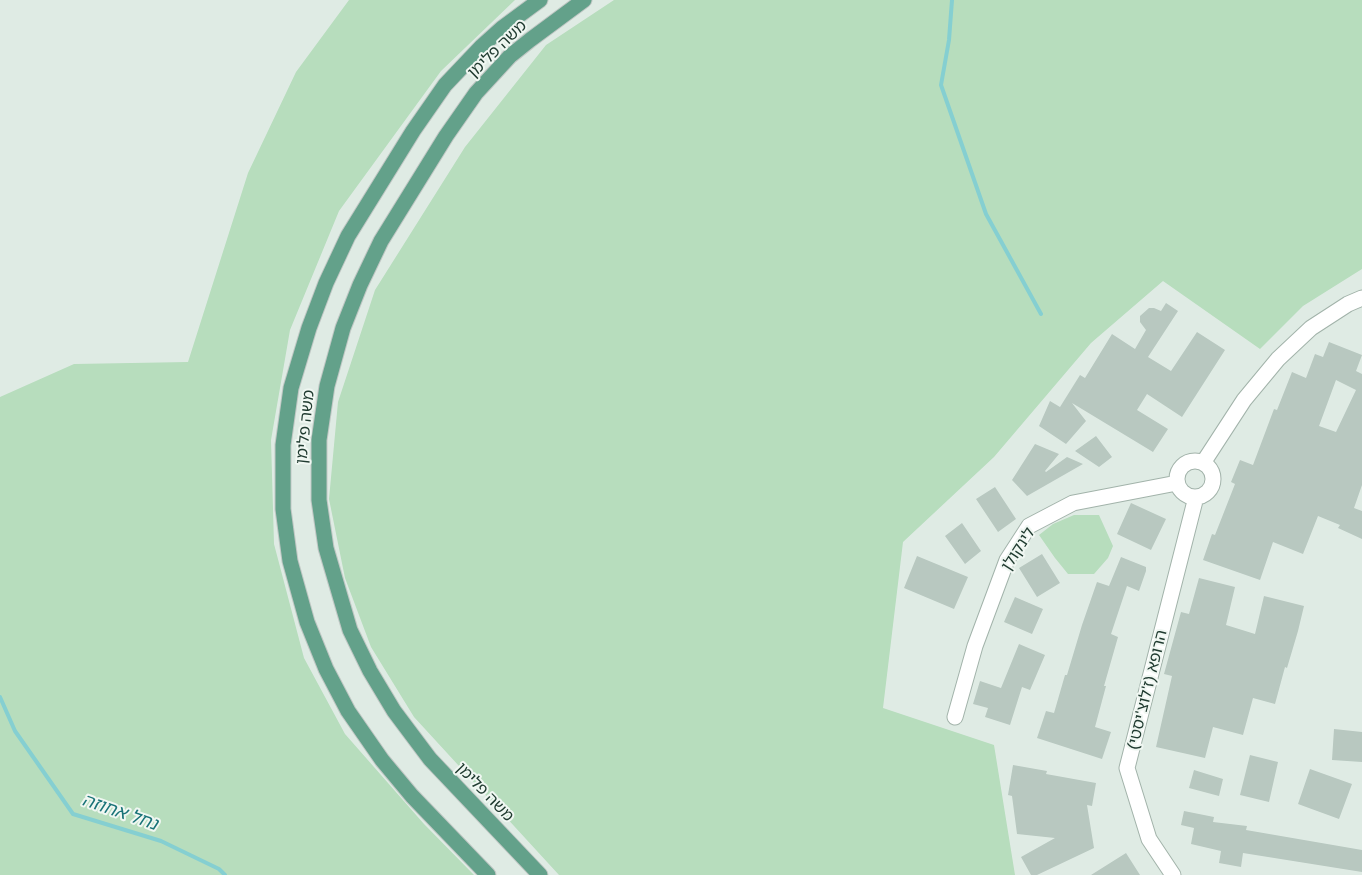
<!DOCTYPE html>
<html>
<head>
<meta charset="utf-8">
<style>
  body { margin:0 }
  canvas { display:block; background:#dfebe4 }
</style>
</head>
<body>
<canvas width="1362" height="875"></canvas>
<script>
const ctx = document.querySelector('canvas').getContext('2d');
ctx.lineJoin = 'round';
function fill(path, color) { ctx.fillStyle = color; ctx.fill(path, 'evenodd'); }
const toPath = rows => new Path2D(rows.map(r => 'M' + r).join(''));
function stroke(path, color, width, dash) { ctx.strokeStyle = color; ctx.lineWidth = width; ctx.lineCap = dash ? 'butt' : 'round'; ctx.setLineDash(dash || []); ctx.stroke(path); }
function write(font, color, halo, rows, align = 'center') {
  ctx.font = font + ' "Golos Text","Noto Sans Hebrew",sans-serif'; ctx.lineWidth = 4; ctx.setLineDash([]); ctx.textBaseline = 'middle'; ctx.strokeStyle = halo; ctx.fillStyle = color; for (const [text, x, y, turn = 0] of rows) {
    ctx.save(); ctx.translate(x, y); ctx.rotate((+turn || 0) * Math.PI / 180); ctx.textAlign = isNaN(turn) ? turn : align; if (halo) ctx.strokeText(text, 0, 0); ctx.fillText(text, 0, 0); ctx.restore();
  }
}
const green = toPath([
  [349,0,515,0,441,71,339,211,290,330,271,440,274,544,304,658,345,734,424,824,474,875,0,875,0,397,74,364,188,362,248,173,296,72],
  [614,0,1362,0,1362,269,1303,306,1260,349,1163,281,1091,343,994,457,903,542,883,708,994,745,1015,875,559,875,414,717,371,647,345,578,329,499,338,402,375,290,465,147,546,45],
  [1074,515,1099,515,1113,546,1108,558,1094,574,1068,574,1055,558,1039,535,1053,524]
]);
const stream = toPath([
  [952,0,949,40,941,85,986,214,1041,314],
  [0,697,15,731,73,814,161,841,219,869,225,875]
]);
const building = toPath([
  [1166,303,1178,311,1148,357,1171,371,1197,332,1225,350,1182,417,1147,394,1137,410,1168,429,1153,452,1072,403,1086,421,1066,444,1039,426,1050,401,1060,407,1080,375,1085,378,1112,334,1135,349,1146,330,1140,322,1140,316,1149,308,1154,308,1161,311],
  [1329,342,1362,355,1356,371,1362,374,1362,485,1354,508,1362,511,1362,539,1338,528,1340,525,1318,516,1303,554,1273,542,1260,580,1203,560,1212,534,1215,535,1235,484,1231,482,1240,460,1253,465,1274,409,1277,410,1292,372,1306,378,1315,354,1323,357],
  [1336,380,1356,390,1336,432,1319,426],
  [1096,436,1112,457,1099,467,1075,451],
  [1035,444,1059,454,1045,471,1046,472,1067,457,1083,464,1027,496,1012,480],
  [995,487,1016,519,998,532,976,499],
  [1131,503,1166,519,1151,550,1117,534],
  [962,523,981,551,965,564,945,536],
  [1042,554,1060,583,1037,597,1019,568],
  [917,556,968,577,954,609,904,588],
  [1121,557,1146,567,1146,571,1139,591,1127,586,1111,634,1118,637,1104,686,1106,686,1095,727,1111,732,1102,759,1037,738,1046,711,1054,713,1065,675,1067,675,1082,625,1097,582,1109,586],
  [1199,578,1235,587,1226,625,1255,634,1264,596,1304,606,1298,631,1287,668,1285,667,1275,704,1253,698,1243,735,1213,727,1205,758,1156,747,1172,676,1164,674,1181,612,1189,614],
  [1015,597,1043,609,1032,634,1004,622],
  [1019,644,1045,655,1030,690,1022,687,1010,725,985,717,988,708,973,704,980,681,1001,688],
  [1334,729,1362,732,1362,762,1332,760],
  [1250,755,1278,762,1269,802,1240,795],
  [1013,765,1047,771,1046,774,1096,783,1092,806,1087,805,1094,848,1037,875,1031,875,1021,857,1055,838,1017,834,1012,796,1008,795],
  [1310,769,1352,784,1339,819,1298,804],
  [1194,770,1223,779,1219,796,1189,788],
  [1184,811,1214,817,1213,822,1247,826,1246,830,1362,850,1362,872,1243,853,1241,867,1219,863,1221,851,1191,844,1194,828,1181,825],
  [1126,853,1140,875,1091,875]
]);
const minor = toPath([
  '1177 479a18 18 0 1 1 36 0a18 18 0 1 1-36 0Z',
  [1203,463,1244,400,1278,359,1311,328,1348,304,1362,298],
  [955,717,975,646,1007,560,1029,526,1073,503,1177,483],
  [1173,875,1149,839,1127,768,1196,497]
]);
const major = toPath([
  [488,875,412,796,382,760,348,711,326,669,307,622,290,561,283,509,283,445,291,388,309,328,326,283,348,236,413,131,445,85,482,46,502,28,540,0],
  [540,875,430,759,394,711,370,671,350,630,326,548,319,500,319,440,327,386,343,328,360,285,381,241,446,136,476,93,510,56,530,40,584,0]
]);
const streetNames = [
  ["משה פלימן",497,49,-44],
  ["משה פלימן",305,427,-84],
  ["לינקולן",1018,549,-57],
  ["הרופא (ז'לוצ'יסטי)",1147,690,-76],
  ["משה פלימן",485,792,46]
];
const waterNames = [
  ["נחל אחוזה",120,812,19]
];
fill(green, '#b7ddbd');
stroke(stream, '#85cfd1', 4);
fill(building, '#b8c8c0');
stroke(minor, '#a2b3aa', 17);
stroke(major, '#c1c8c5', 17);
stroke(minor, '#fff', 15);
stroke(major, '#63a18a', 15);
write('16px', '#203b30', '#f0f7f2', streetNames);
write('italic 18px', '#197378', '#f0f7f2', waterNames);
</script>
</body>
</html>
